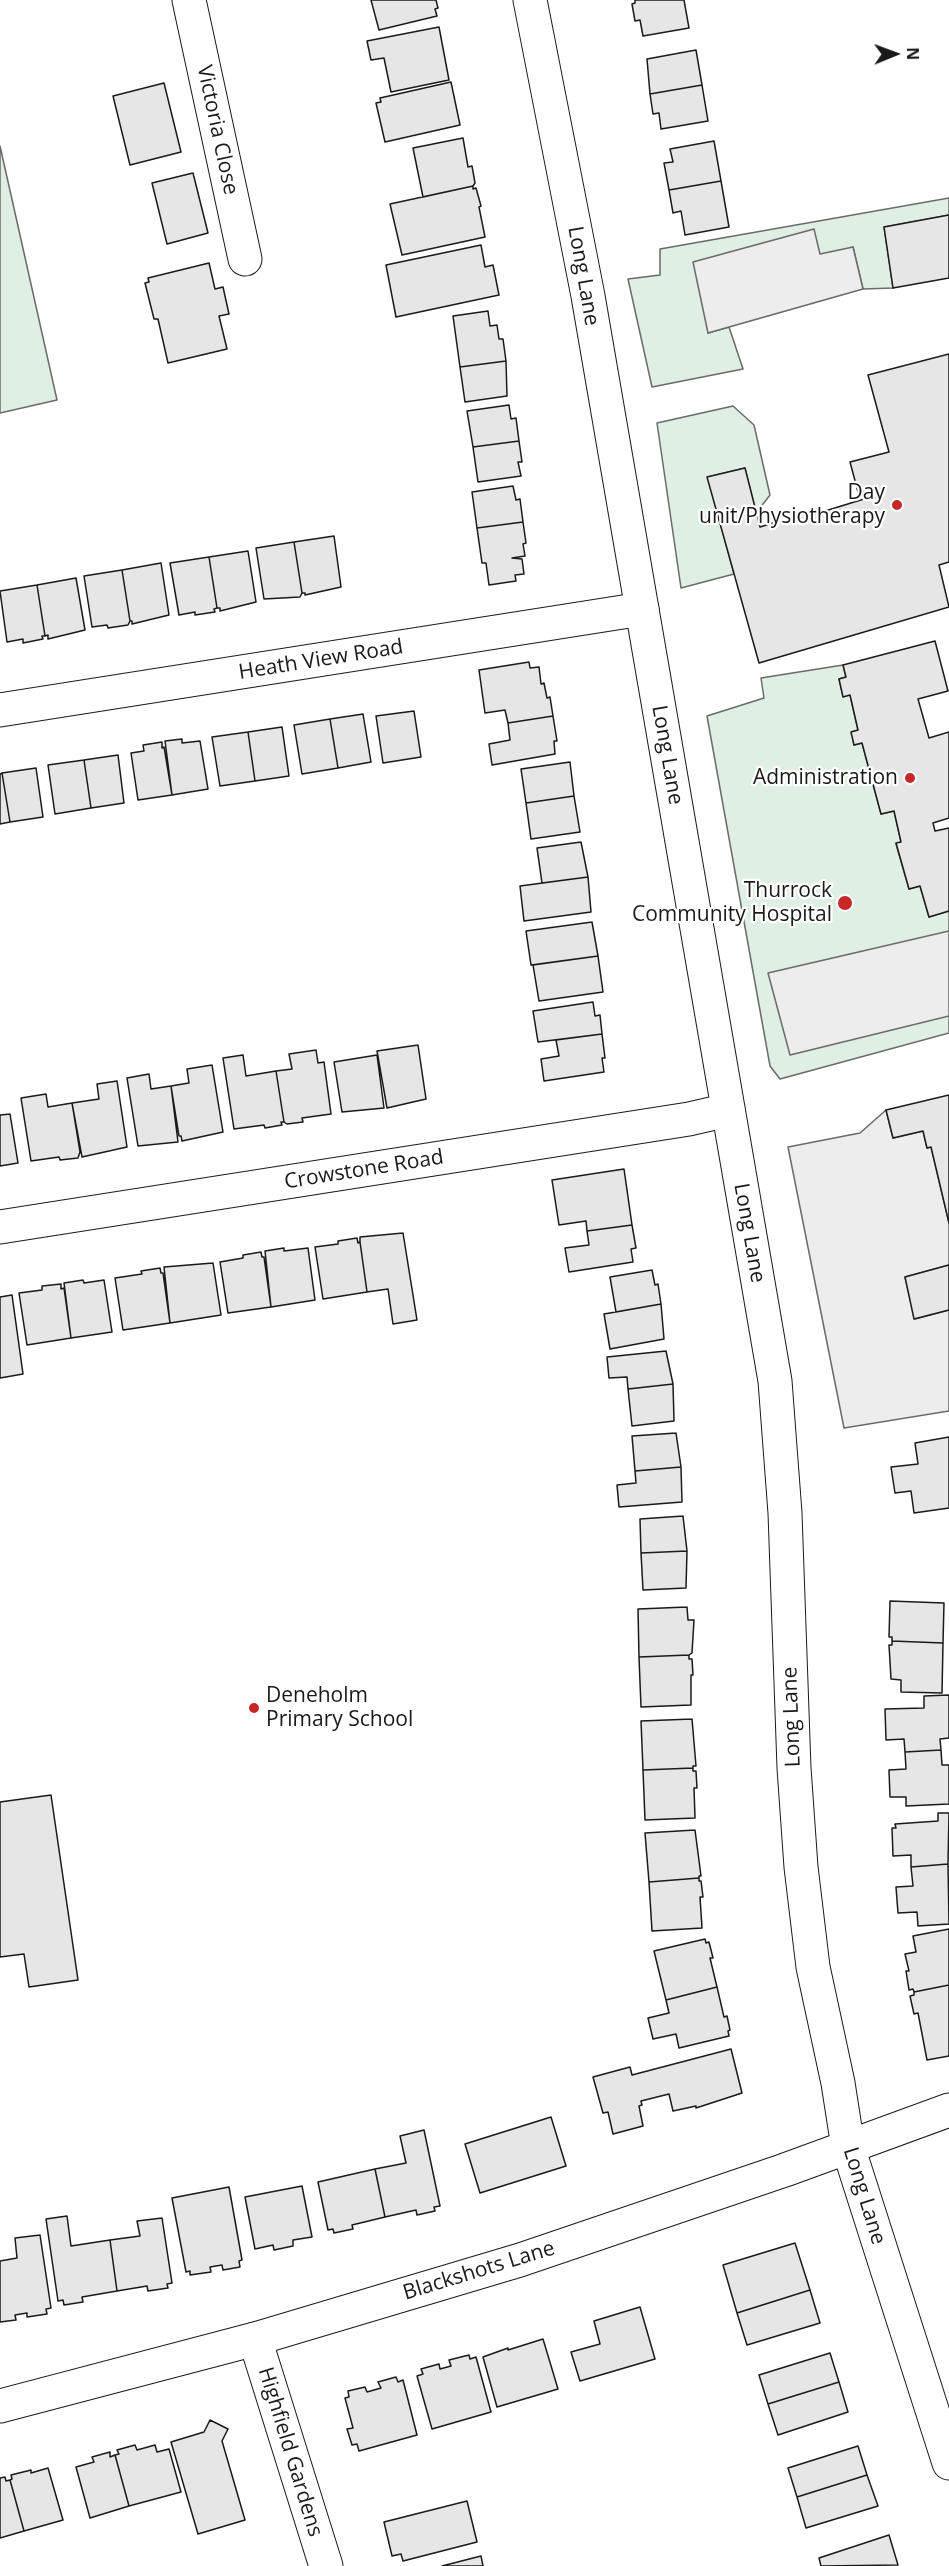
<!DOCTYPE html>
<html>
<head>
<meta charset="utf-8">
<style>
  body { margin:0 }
  #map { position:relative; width:949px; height:2566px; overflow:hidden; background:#fff; font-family:"Open Sans",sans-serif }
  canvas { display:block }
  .north { position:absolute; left:865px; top:24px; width:60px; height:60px; -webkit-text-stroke:4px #fff; paint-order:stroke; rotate:89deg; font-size:16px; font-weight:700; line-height:24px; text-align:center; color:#1a1a1a }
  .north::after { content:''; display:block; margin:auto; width:21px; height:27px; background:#1a1a1a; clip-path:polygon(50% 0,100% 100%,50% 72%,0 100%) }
</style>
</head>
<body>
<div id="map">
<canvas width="949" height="2566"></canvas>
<div class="north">N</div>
</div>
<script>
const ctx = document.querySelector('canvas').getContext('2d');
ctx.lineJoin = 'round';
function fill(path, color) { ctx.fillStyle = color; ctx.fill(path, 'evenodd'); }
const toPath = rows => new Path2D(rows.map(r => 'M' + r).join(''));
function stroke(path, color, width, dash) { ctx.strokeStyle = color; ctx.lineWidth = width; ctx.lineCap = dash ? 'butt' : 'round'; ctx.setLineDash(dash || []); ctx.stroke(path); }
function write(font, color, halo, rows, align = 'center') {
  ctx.font = font + ' "Open Sans",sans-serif'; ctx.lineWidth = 4.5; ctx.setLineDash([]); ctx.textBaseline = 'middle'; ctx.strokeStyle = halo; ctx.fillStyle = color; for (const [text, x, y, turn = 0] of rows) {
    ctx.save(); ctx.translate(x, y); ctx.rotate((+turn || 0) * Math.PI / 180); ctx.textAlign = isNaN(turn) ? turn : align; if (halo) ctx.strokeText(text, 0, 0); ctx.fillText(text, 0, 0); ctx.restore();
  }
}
const green = toPath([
  [0,146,57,400,0,413,0,146],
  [949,198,949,215,884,227,893,288,863,289,853,247,708,333,729,327,743,369,652,387,628,279,660,275,660,249,949,198],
  [733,406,754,425,770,495,756,513,745,468,708,477,734,574,681,588,657,423,733,406],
  [843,665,846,677,839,679,843,696,850,695,858,730,852,732,854,745,862,743,881,814,894,811,901,842,896,844,909,889,920,886,929,917,949,911,949,1033,780,1079,770,1066,707,716,764,698,761,678,843,665]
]);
const parking = toPath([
  [814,229,820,254,853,247,863,289,708,333,693,262,814,229],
  [949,931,949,1016,790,1055,768,973,949,931],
  [886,1110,893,1138,923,1131,927,1148,931,1147,949,1223,949,1265,905,1277,915,1319,949,1310,949,1411,844,1428,788,1147,860,1133,886,1110]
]);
const building = toPath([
  [371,0,436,0,438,8,435,9,437,16,379,30,371,0],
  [635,0,684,0,689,28,643,36,640,20,635,21,632,4,635,3,635,0],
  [439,27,449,80,391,92,384,58,371,60,367,41,439,27],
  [696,50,702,85,650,94,647,59,696,50],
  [451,82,460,125,385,142,376,103,381,102,380,98,451,82],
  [164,83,181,152,130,165,113,96,164,83],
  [702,85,708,121,661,129,659,113,653,114,650,94,702,85],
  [463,138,468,167,472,166,475,183,473,186,423,197,413,148,463,138],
  [714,141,721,181,669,190,664,163,673,162,670,149,714,141],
  [193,173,208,233,167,244,152,183,193,173],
  [721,181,729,227,685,235,681,211,673,213,669,190,721,181],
  [473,186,473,189,476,188,481,206,479,207,485,237,402,255,390,204,473,186],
  [949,215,949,278,893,288,884,227,949,215],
  [481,245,485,267,493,265,499,295,396,317,386,265,481,245],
  [209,263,215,289,223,287,229,314,219,316,227,349,168,363,158,319,154,319,145,283,149,282,148,278,209,263],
  [488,311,490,326,497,325,499,339,503,339,506,361,460,367,453,316,488,311],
  [949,354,949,562,939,565,949,607,759,663,707,477,745,468,760,527,811,511,812,515,864,499,863,491,858,492,850,462,889,452,868,375,949,354],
  [506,361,507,396,465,402,460,367,506,361],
  [509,405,511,419,516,418,519,441,473,447,467,411,509,405],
  [519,441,522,462,518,462,521,476,478,482,473,447,519,441],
  [513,486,516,500,520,499,523,522,477,528,472,492,513,486],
  [523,522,526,543,523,544,525,556,512,558,522,559,524,574,515,575,516,581,489,585,486,563,482,563,477,528,523,522],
  [334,536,341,587,305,595,305,593,302,593,294,542,334,536],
  [294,542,302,593,300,597,264,599,256,548,294,542],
  [248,551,256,602,220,611,220,608,217,608,209,557,248,551],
  [209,557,217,608,214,609,215,612,195,615,195,612,179,615,170,563,209,557],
  [161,563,169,615,132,624,132,621,130,621,122,570,161,563],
  [122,570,130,621,128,625,108,628,107,625,92,627,84,576,122,570],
  [76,578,85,630,48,639,48,635,45,636,37,585,76,578],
  [37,585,45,636,42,636,43,639,23,643,23,639,7,642,0,591,37,585],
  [935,641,948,691,918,699,929,738,949,732,949,818,933,823,935,831,949,828,949,911,929,917,920,886,909,889,896,843,901,842,894,811,881,814,862,743,854,745,851,732,858,730,850,695,843,697,839,679,846,677,843,665,935,641],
  [529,662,530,668,539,667,541,684,544,683,547,698,550,697,553,716,508,723,505,710,485,713,479,670,529,662],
  [414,711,421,757,383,763,376,716,414,711],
  [363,714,371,762,338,768,330,719,363,714],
  [553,716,557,741,554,741,555,754,492,765,489,744,510,740,508,723,553,716],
  [330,719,338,768,302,774,294,725,330,719],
  [282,727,289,776,255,781,248,732,282,727],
  [248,732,255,781,220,786,212,737,248,732],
  [182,739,182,743,200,741,208,789,172,795,165,741,182,739],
  [162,742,162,748,164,747,172,795,138,800,131,753,144,751,143,745,162,742],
  [118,755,124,803,91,808,84,760,118,755],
  [84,760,91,808,55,814,48,765,84,760],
  [570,762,574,796,526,803,521,769,570,762],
  [36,768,43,817,10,822,2,773,36,768],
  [2,773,10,822,0,824,0,774,2,773],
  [574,796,580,832,531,839,526,803,574,796],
  [581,842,588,877,542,883,537,848,581,842],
  [588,877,591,912,524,921,520,886,588,877],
  [592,922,598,956,531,965,526,931,592,922],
  [598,956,603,992,539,1001,533,965,598,956],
  [593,1002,595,1016,600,1015,602,1034,538,1042,533,1011,593,1002],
  [602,1034,605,1058,602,1058,604,1072,544,1081,541,1059,559,1056,556,1040,602,1034],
  [418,1045,426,1099,387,1108,377,1051,418,1045],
  [316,1050,318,1063,324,1062,331,1114,302,1118,303,1122,287,1124,284,1122,276,1071,292,1069,289,1054,316,1050],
  [243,1055,246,1076,276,1071,284,1122,281,1122,282,1125,265,1128,264,1125,234,1129,223,1058,243,1055],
  [377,1055,384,1108,342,1112,334,1062,377,1055],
  [212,1065,223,1132,182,1141,181,1136,179,1136,171,1086,189,1083,187,1069,212,1065],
  [149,1074,151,1089,171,1086,178,1142,138,1146,127,1078,149,1074],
  [117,1081,127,1147,82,1157,72,1103,99,1099,97,1084,117,1081],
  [46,1094,48,1107,72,1103,80,1152,78,1158,60,1160,59,1157,31,1161,21,1098,46,1094],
  [949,1095,949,1223,931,1147,927,1148,923,1131,893,1138,886,1110,949,1095],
  [10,1114,18,1163,0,1166,0,1115,10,1114],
  [624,1169,632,1225,587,1231,586,1221,559,1225,552,1180,624,1169],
  [632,1225,636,1248,631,1249,633,1262,569,1272,565,1248,589,1245,587,1231,632,1225],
  [403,1233,417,1320,393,1324,388,1289,367,1292,360,1242,360,1237,403,1233],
  [357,1238,358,1243,360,1242,367,1292,323,1299,315,1247,338,1244,338,1241,357,1238],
  [284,1248,284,1251,308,1248,315,1300,271,1307,265,1251,284,1248],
  [261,1252,262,1257,264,1257,271,1307,228,1313,220,1262,243,1258,243,1255,261,1252],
  [213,1263,221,1315,170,1323,164,1267,213,1263],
  [949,1265,949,1310,914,1319,905,1277,949,1265],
  [160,1268,161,1273,163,1273,170,1323,123,1330,115,1278,142,1274,141,1271,160,1268],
  [652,1270,655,1285,658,1284,661,1304,616,1312,610,1277,652,1270],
  [83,1280,84,1283,104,1280,112,1332,71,1338,64,1283,83,1280],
  [61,1284,61,1289,64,1288,71,1338,27,1345,19,1293,42,1290,42,1286,61,1284],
  [12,1295,23,1374,0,1378,0,1297,12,1295],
  [661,1304,664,1339,610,1349,604,1314,661,1304],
  [666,1351,673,1384,628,1389,627,1377,609,1378,607,1357,666,1351],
  [673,1384,674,1421,632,1426,628,1389,673,1384],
  [676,1433,681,1467,635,1471,632,1436,676,1433],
  [949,1437,949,1508,914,1513,911,1491,895,1493,891,1467,918,1464,915,1443,949,1437],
  [681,1467,682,1502,619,1507,617,1485,636,1483,635,1471,681,1467],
  [683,1516,687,1551,641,1553,640,1519,683,1516],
  [687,1551,686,1588,643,1590,641,1553,687,1551],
  [890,1601,944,1603,943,1643,892,1641,892,1637,889,1637,890,1601],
  [687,1607,688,1620,694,1620,692,1653,689,1655,639,1657,638,1609,687,1607],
  [892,1641,943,1643,942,1693,901,1692,901,1680,891,1679,889,1645,892,1645,892,1641],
  [689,1655,689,1659,692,1659,693,1675,691,1675,691,1705,641,1707,639,1657,689,1655],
  [949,1695,949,1738,940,1739,941,1750,905,1752,904,1739,886,1740,885,1709,924,1708,924,1696,949,1695],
  [692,1719,696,1766,693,1766,693,1768,643,1770,641,1721,692,1719],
  [941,1750,942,1765,949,1765,949,1804,906,1806,906,1797,890,1797,889,1770,906,1769,905,1752,941,1750],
  [693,1768,693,1771,696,1771,697,1788,694,1788,695,1818,645,1820,643,1770,693,1768],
  [51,1795,78,1980,29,1987,24,1954,0,1957,0,1802,51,1795],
  [938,1813,949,1813,948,1864,911,1867,911,1855,893,1856,892,1828,896,1828,895,1824,938,1821,938,1813],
  [695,1830,701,1876,699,1876,699,1878,649,1882,645,1833,695,1830],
  [948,1864,949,1924,918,1926,917,1912,898,1913,896,1887,913,1886,911,1867,948,1864],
  [699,1878,699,1881,701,1881,703,1897,700,1897,702,1928,652,1931,649,1882,699,1878],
  [949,1929,949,1985,914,1992,913,1989,909,1990,906,1971,909,1971,905,1954,916,1952,913,1936,949,1929],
  [705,1939,706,1943,709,1942,713,1958,710,1958,717,1987,666,2000,654,1951,705,1939],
  [949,1985,949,2056,927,2060,918,2013,914,2014,910,1996,914,1995,914,1992,949,1985],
  [717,1987,724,2017,727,2016,730,2030,728,2031,729,2036,679,2048,676,2034,653,2039,648,2018,669,2013,666,2000,717,1987],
  [731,2049,742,2093,696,2108,696,2106,673,2111,669,2094,641,2101,642,2105,639,2106,643,2126,613,2134,608,2112,603,2113,593,2077,630,2067,632,2075,731,2049],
  [551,2117,566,2166,480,2193,465,2144,551,2117],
  [424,2130,440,2206,434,2207,435,2211,417,2215,416,2210,385,2217,375,2169,406,2163,400,2136,424,2130],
  [375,2169,385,2217,352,2225,353,2229,334,2233,333,2229,328,2230,318,2182,375,2169],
  [302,2186,312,2237,293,2240,293,2246,274,2250,273,2245,255,2249,245,2197,302,2186],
  [229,2187,242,2260,239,2261,240,2267,223,2270,222,2265,210,2267,211,2272,190,2275,190,2271,186,2272,172,2198,229,2187],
  [67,2216,71,2246,110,2240,117,2291,82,2297,83,2302,64,2305,63,2300,58,2301,46,2219,67,2216],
  [162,2218,172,2283,167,2284,168,2288,148,2291,147,2286,117,2291,110,2240,140,2236,137,2221,162,2218],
  [40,2235,51,2308,46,2309,47,2314,27,2317,27,2313,15,2315,16,2320,0,2322,0,2261,17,2258,15,2238,40,2235],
  [795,2243,810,2290,737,2313,723,2265,795,2243],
  [810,2290,820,2323,747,2345,737,2313,810,2290],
  [640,2307,655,2359,580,2381,571,2352,600,2344,594,2321,640,2307],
  [543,2339,558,2389,497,2407,483,2357,508,2348,508,2350,543,2339],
  [830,2353,839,2382,768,2404,759,2375,830,2353],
  [469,2355,470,2359,476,2357,491,2412,432,2429,417,2376,423,2374,421,2369,439,2364,440,2369,451,2366,449,2360,469,2355],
  [396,2377,398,2382,403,2380,417,2435,359,2451,357,2444,352,2445,347,2429,353,2428,345,2398,349,2397,348,2391,365,2387,367,2392,381,2388,378,2382,396,2377],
  [839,2382,848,2412,778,2435,768,2404,839,2382],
  [210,2420,228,2429,222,2441,245,2520,198,2534,171,2442,204,2432,210,2420],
  [135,2445,137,2450,155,2445,157,2452,169,2449,181,2492,129,2506,115,2455,119,2454,117,2450,135,2445],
  [858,2446,867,2475,797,2497,788,2468,858,2446],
  [110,2452,110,2457,115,2455,129,2506,90,2518,76,2467,94,2462,92,2457,110,2452],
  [48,2468,63,2520,24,2531,10,2480,12,2479,11,2475,31,2470,31,2473,48,2468],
  [867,2475,878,2506,806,2528,797,2497,867,2475],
  [5,2477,6,2481,10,2480,24,2531,0,2538,0,2478,5,2477],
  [467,2501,477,2542,403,2561,401,2554,392,2556,384,2522,467,2501],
  [889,2535,898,2565,821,2566,819,2558,889,2535],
  [481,2556,483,2566,442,2566,481,2556]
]);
const street = toPath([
  [189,0,245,259],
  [0,710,642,609],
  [0,1227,689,1119,728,1110],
  [848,2147,949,2463],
  [255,2339,326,2566]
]);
const secondary = toPath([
  [530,0,588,296,775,1381,785,1513,794,1768,801,1867,813,1967,838,2083,848,2147],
  [0,2406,255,2339,520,2260,785,2170,949,2110]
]);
const markers = [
  [897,505,6,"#c62828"],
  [910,778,6,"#c62828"],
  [845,903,8,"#c62828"],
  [254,1708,6,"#c62828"]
];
const streetNames = [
  ["Victoria Close",217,130,78],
  ["Long Lane",583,276,80],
  ["Heath View Road",321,660,-9],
  ["Long Lane",667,755,80],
  ["Crowstone Road",364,1170,-9],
  ["Long Lane",749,1233,80],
  ["Long Lane",792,1717,-92],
  ["Long Lane",864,2196,73],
  ["Blackshots Lane",479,2271,-17],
  ["Highfield Gardens",290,2452,73]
];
const poiNames = [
  ["Day",885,493],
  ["unit/Physiotherapy",885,517],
  ["Administration",898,778],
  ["Thurrock",832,891],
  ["Community Hospital",832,915],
  ["Deneholm",266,1696,"left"],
  ["Primary School",266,1720,"left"]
];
fill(green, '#e0efe3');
stroke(green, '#6a6a6a', 1.5);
fill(parking, '#ededed');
stroke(parking, '#6a6a6a', 1.5);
fill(building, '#e6e6e6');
stroke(building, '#1a1a1a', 1.5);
stroke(street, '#1a1a1a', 35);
stroke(secondary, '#1a1a1a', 35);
stroke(street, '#fff', 33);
stroke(secondary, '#fff', 33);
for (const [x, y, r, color] of markers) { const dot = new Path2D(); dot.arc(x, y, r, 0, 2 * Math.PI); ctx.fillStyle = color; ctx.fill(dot); stroke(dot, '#fff', 2); }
write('21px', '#1a1a1a', '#fff', streetNames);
write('21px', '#1a1a1a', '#fff', poiNames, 'right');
</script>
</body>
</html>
